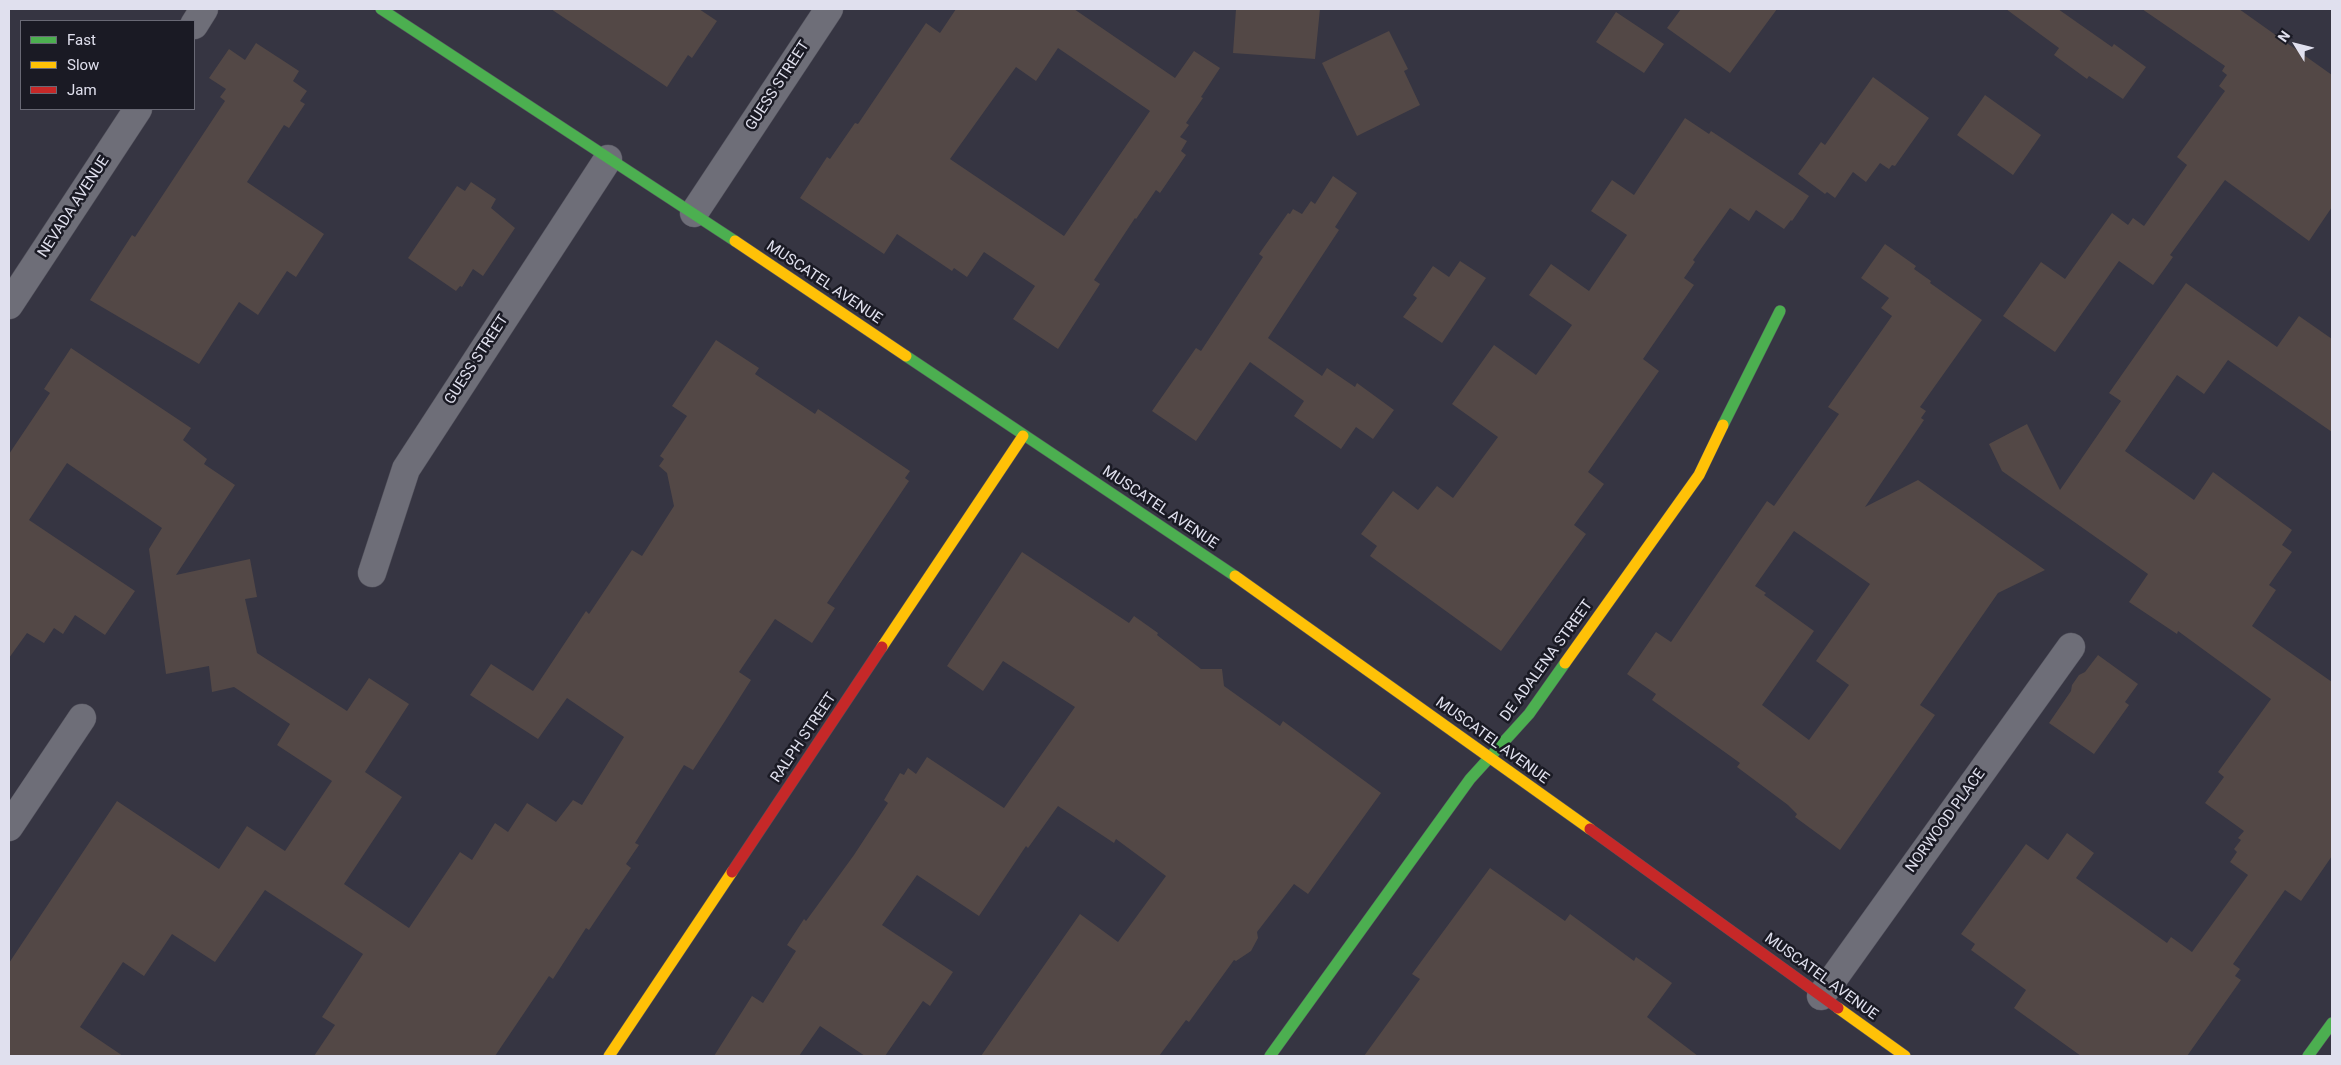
<!DOCTYPE html>
<html>
<head>
<meta charset="utf-8">
<style>
  body { margin:0 }
  #map { position:relative; width:2341px; height:1065px; overflow:hidden; background:#363542; font-family:Roboto,sans-serif }
  canvas { display:block }
  .frame { position:absolute; inset:0; border:10px solid #e0e0ee; pointer-events:none }
  .legend { position:absolute; left:20px; top:20px; width:175px; height:90px; box-sizing:border-box; background:#1a1a24; border:1px solid #696975; margin:0; padding:6px 9px; list-style:none; font-size:15px; color:#e0e0ee }
  .legend li { display:flex; align-items:center; gap:10px; height:25px }
  .legend b { width:25px; border:1px solid #696975 }
  .north { position:absolute; left:2271px; top:20px; width:50px; height:50px; -webkit-text-stroke:4px #1a1a24; paint-order:stroke; rotate:306deg; font-size:14px; font-weight:700; line-height:20px; text-align:center; color:#e0e0ee }
  .north::after { content:''; display:block; margin:auto; width:18px; height:22px; background:#e0e0ee; clip-path:polygon(50% 0,100% 100%,50% 72%,0 100%) }
</style>
</head>
<body>
<div id="map">
<canvas width="2341" height="1065"></canvas>
<div class="frame"></div>
<ul class="legend">
<li><b style="height:6px;background:#4caf50"></b>Fast</li>
<li><b style="height:6px;background:#ffc107"></b>Slow</li>
<li><b style="height:6px;background:#c62828"></b>Jam</li>
</ul>
<div class="north">N</div>
</div>
<script>
const ctx = document.querySelector('canvas').getContext('2d');
ctx.lineJoin = 'round';
function fill(path, color) { ctx.fillStyle = color; ctx.fill(path, 'evenodd'); }
const toPath = rows => new Path2D(rows.map(r => 'M' + r).join(''));
function stroke(path, color, width, dash) { ctx.strokeStyle = color; ctx.lineWidth = width; ctx.lineCap = dash ? 'butt' : 'round'; ctx.setLineDash(dash || []); ctx.stroke(path); }
function write(font, color, halo, rows, align = 'center') {
  ctx.font = font + ' Roboto,sans-serif'; ctx.lineWidth = 5; ctx.setLineDash([]); ctx.textBaseline = 'middle'; ctx.strokeStyle = halo; ctx.fillStyle = color; for (const [text, x, y, turn = 0] of rows) {
    ctx.save(); ctx.translate(x, y); ctx.rotate((+turn || 0) * Math.PI / 180); ctx.textAlign = isNaN(turn) ? turn : align; if (halo) ctx.strokeText(text, 0, 0); ctx.fillText(text, 0, 0); ctx.restore();
  }
}
const building = toPath([
  [551,9,699,9,717,21,692,58,688,55,667,87],
  [956,9,1074,9,1175,78,1194,51,1220,68,1201,97,1203,98,1186,123,1189,125,1180,137,1187,141,1181,151,1186,155,1160,193,1156,190,1136,219,1135,218,1094,280,1100,284,1058,349,1013,319,1035,286,984,252,967,277,954,268,952,271,897,234,884,254,800,198,827,157,830,159,855,123,858,124,926,23,940,33],
  [1058,48,1150,111,1064,236,950,159,1016,67,1036,81],
  [1236,9,1320,9,1315,59,1233,53],
  [1681,9,1777,9,1730,73,1667,28],
  [2006,9,2058,9,2112,47,2114,44,2146,67,2123,99,2089,76,2087,79,2054,55,2059,48],
  [2142,9,2239,9,2332,75,2332,207,2309,241,2225,180,2170,255,2173,257,2153,285,2119,261,2055,352,2003,316,2041,262,2065,279,2112,213,2128,225,2133,218,2144,226,2187,165,2177,157,2225,91,2219,86,2227,75,2222,71,2225,66],
  [1616,12,1664,44,1644,73,1596,42],
  [1389,31,1408,69,1404,71,1420,105,1357,136,1322,63],
  [256,43,299,71,293,81,307,91,300,101,305,104,289,128,284,125,247,182,324,234,296,277,287,271,258,315,239,302,199,364,90,300,132,235,135,237,225,101,220,97,226,89,209,78,229,49,245,60],
  [1873,77,1929,118,1895,166,1892,165,1889,169,1880,163,1866,182,1853,172,1835,198,1827,192,1825,194,1798,174,1821,142,1825,145],
  [1985,95,2041,135,2013,175,1957,135],
  [1685,118,1709,134,1711,131,1809,196,1792,221,1791,220,1784,229,1756,210,1749,221,1730,208,1693,260,1695,262,1684,278,1694,285,1643,359,1659,371,1588,472,1604,484,1574,525,1586,534,1501,651,1370,556,1377,546,1361,534,1393,491,1418,510,1437,486,1453,498,1498,437,1452,404,1494,345,1536,375,1572,325,1529,295,1551,264,1589,291,1627,235,1591,211,1612,180,1634,195],
  [1333,176,1357,193,1335,227,1339,230,1268,338,1322,376,1327,368,1355,387,1357,383,1394,410,1373,439,1356,427,1341,449,1294,416,1304,401,1250,362,1196,441,1152,411,1196,348,1201,351,1263,257,1259,254,1288,213,1290,214,1293,209,1302,214,1311,201,1315,204],
  [471,182,496,199,491,208,515,228,483,276,473,269,462,287,460,286,456,291,408,258,457,186,465,191],
  [1885,244,1916,266,1914,269,1931,281,1930,283,1982,320,1920,407,1926,411,1921,418,1924,420,1865,507,1918,480,2045,570,1998,593,1920,705,1935,715,1840,850,1795,817,1797,814,1788,805,1737,767,1740,763,1652,700,1656,694,1627,674,1656,632,1671,642,1767,501,1774,506,1839,414,1828,407,1892,316,1881,308,1889,298,1861,278],
  [1794,531,1870,584,1816,661,1849,685,1809,740,1762,705,1814,631,1764,595,1766,593,1755,586],
  [1460,261,1486,278,1442,343,1403,317,1417,298,1413,295,1433,266,1449,277],
  [2186,283,2277,347,2299,316,2332,339,2332,432,2228,360,2204,394,2177,375,2125,451,2194,500,2213,472,2292,530,2282,545,2292,552,2269,585,2276,590,2252,626,2332,682,2332,856,2301,901,2285,890,2233,964,2240,969,2235,976,2241,980,2187,1056,2081,1056,2014,1008,2026,990,1971,950,1975,944,1961,934,2026,844,2048,860,2067,833,2094,853,2076,878,2167,943,2171,937,2192,952,2248,875,2230,862,2237,852,2234,849,2241,840,2238,838,2244,831,2205,803,2224,777,2218,772,2271,699,2178,631,2177,634,2129,602,2148,574,2002,471,1989,444,2027,424,2060,490,2121,401,2109,393],
  [716,340,759,368,755,374,815,414,818,409,910,471,905,478,909,481,827,603,835,608,812,643,775,619,739,672,751,680,725,721,693,770,684,765,635,843,639,845,626,864,631,868,589,930,586,928,553,979,549,976,495,1056,314,1056,335,1025,322,1017,363,954,265,890,215,962,172,934,144,976,123,962,80,1027,123,1056,9,1056,9,963,117,801,219,869,247,826,285,851,332,781,277,745,290,724,234,687,212,692,209,666,166,674,149,549,162,528,67,463,29,520,135,591,105,635,75,615,63,634,54,628,44,643,27,633,9,658,9,454,50,393,44,389,71,348,191,428,183,440,207,459,204,464,235,485,176,575,250,559,257,597,245,599,257,653,347,711,369,678,409,704,365,772,402,797,344,884,409,928,460,852,472,860,495,823,508,832,527,803,556,822,573,800,582,805,624,737,567,698,538,739,470,695,491,664,533,691,586,611,589,614,632,550,642,556,674,506,667,473,659,466,664,459,660,456,687,416,672,406],
  [1022,552,1129,623,1134,616,1158,633,1157,635,1201,669,1222,669,1224,686,1280,726,1283,721,1381,793,1308,894,1294,884,1257,932,1258,938,1251,951,1236,961,1234,960,1189,1022,1186,1020,1159,1056,981,1056,1080,914,1118,942,1166,876,1116,839,1114,843,1058,806,1028,848,1026,846,979,916,917,875,882,925,953,972,930,1006,923,1001,885,1056,865,1056,820,1026,799,1056,714,1056,752,996,763,1003,796,951,787,945,804,919,806,921,854,855,888,803,884,800,900,773,904,775,908,768,916,774,927,757,1004,808,1075,707,1003,661,983,691,947,666],
  [2098,655,2138,684,2125,702,2129,705,2094,754,2049,723,2071,691,2072,685,2079,675,2085,672],
  [1490,868,1565,921,1570,914,1634,961,1636,957,1672,983,1647,1017,1698,1056,1364,1056,1420,979,1412,974]
]);
const street = toPath([
  [194,25,204,9],
  [694,213,829,9],
  [9,305,138,109],
  [372,573,406,469,608,159],
  [9,827,82,718],
  [1821,996,2071,647]
]);
const fast = toPath([
  [381,9,735,241],
  [906,356,1235,576],
  [1723,425,1780,311],
  [1270,1056,1470,779,1529,714,1565,663],
  [2308,1056,2332,1023]
]);
const slow = toPath([
  [735,241,906,356],
  [1235,576,1590,829],
  [882,647,1023,436],
  [1565,663,1699,475,1723,425],
  [1838,1008,1905,1056],
  [609,1056,732,872]
]);
const jam = toPath([
  [1590,829,1838,1008],
  [732,872,882,647]
]);
const streetNames = [
  ["GUESS STREET",778,86,-57],
  ["NEVADA AVENUE",74,207,-57],
  ["MUSCATEL AVENUE",824,283,34],
  ["GUESS STREET",477,360,-57],
  ["MUSCATEL AVENUE",1160,508,34],
  ["DE ADALENA STREET",1547,661,-54],
  ["RALPH STREET",804,738,-56],
  ["MUSCATEL AVENUE",1492,741,36],
  ["NORWOOD PLACE",1946,821,-54],
  ["MUSCATEL AVENUE",1821,977,36]
];
fill(building, '#534846');
stroke(street, '#52515c', 29);
stroke(fast, '#52515c', 12);
stroke(slow, '#52515c', 12);
stroke(jam, '#52515c', 12);
stroke(street, '#6e6e78', 28);
stroke(fast, '#4caf50', 11);
stroke(slow, '#ffc107', 11);
stroke(jam, '#c62828', 11);
write('15px', '#e0e0ee', '#1a1a24', streetNames);
</script>
</body>
</html>
